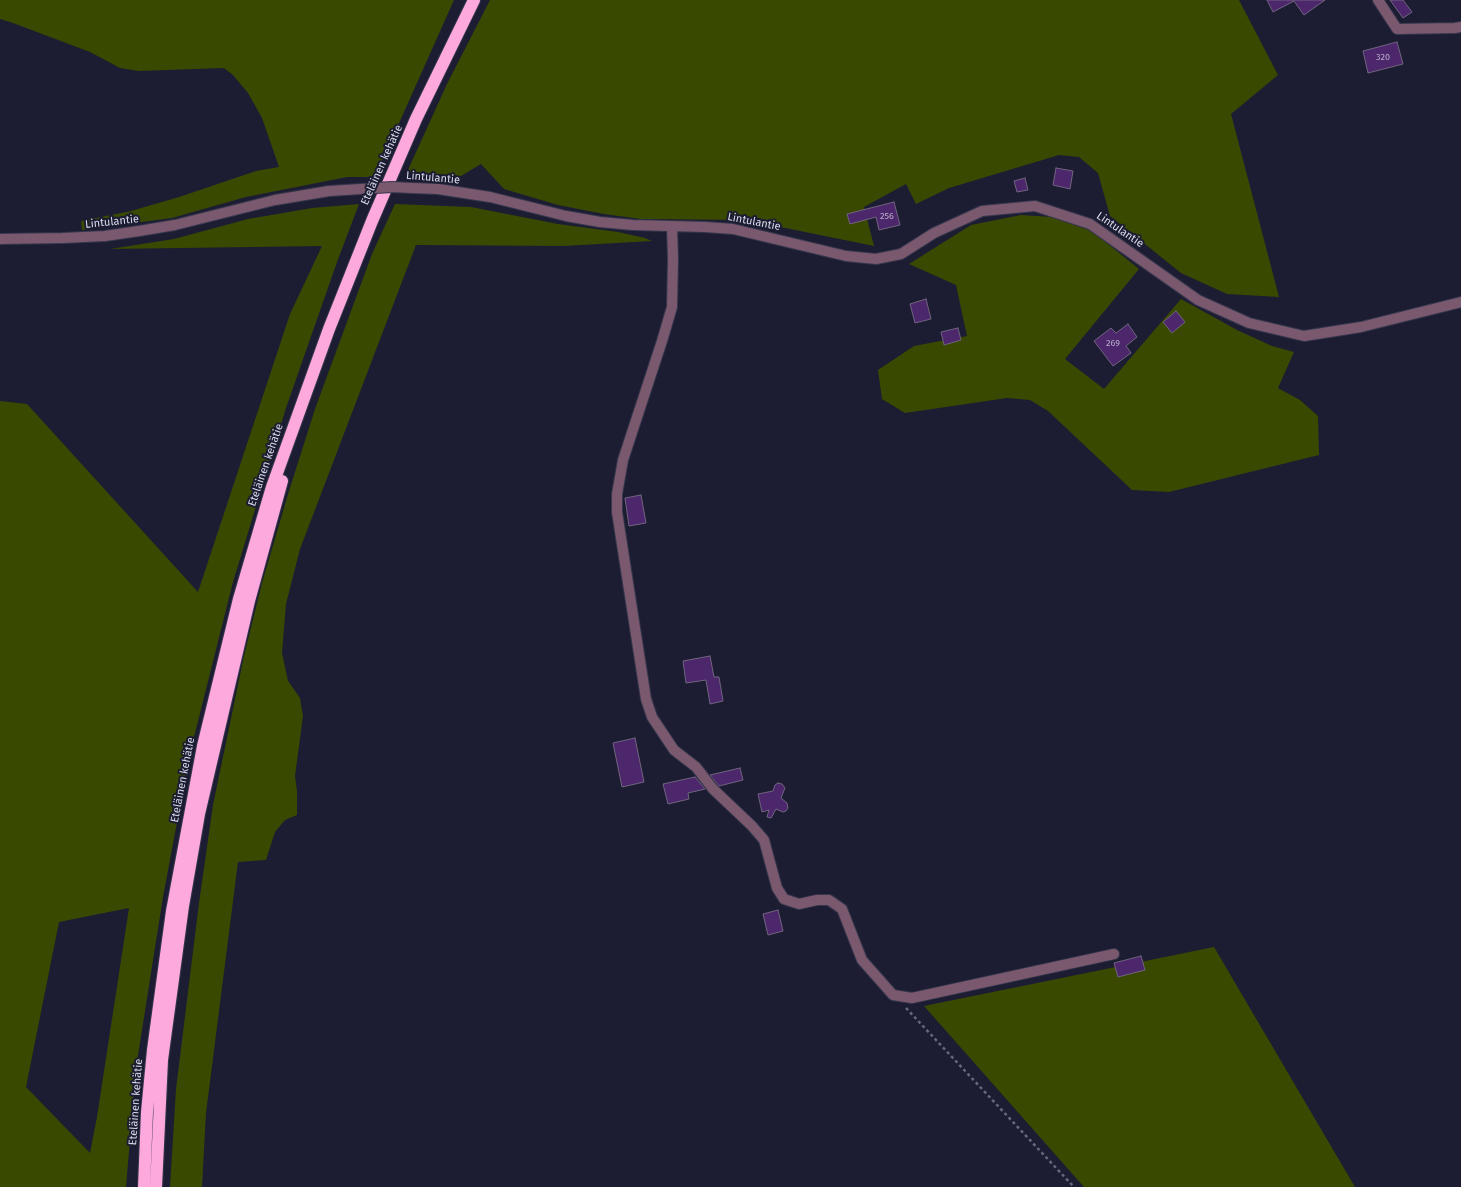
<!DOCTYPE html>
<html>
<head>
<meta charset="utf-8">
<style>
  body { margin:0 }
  canvas { display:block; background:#1c1c33 }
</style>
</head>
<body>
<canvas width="1461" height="1187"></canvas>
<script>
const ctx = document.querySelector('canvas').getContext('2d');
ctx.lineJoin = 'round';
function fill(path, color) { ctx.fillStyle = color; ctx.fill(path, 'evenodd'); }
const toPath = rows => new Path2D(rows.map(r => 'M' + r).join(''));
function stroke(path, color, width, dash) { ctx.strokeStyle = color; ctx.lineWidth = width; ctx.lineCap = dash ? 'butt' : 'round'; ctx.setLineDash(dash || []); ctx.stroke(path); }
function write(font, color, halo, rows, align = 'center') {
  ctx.font = font + ' "Fira Sans",sans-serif'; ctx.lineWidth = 4; ctx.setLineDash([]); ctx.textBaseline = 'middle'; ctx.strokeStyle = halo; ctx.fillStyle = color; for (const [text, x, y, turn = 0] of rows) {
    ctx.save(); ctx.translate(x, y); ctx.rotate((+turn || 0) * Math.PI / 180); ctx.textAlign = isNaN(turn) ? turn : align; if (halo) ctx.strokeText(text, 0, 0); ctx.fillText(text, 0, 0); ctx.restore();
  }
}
const green = toPath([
  [0,0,454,0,375,177,347,177,246,197,172,218,82,230,81,221,131,211,179,197,256,171,279,167,262,118,248,93,233,75,224,68,139,71,120,68,90,52,13,23,0,19],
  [490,0,1239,0,1278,75,1231,114,1279,297,1227,294,1181,273,1110,216,1098,173,1079,157,1059,155,949,188,916,204,906,184,864,207,874,246,746,220,641,219,604,214,558,205,504,189,481,164,461,176,407,172,447,84],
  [359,204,337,262,286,408,233,582,190,753,163,897,136,1068,126,1187,0,1187,0,401,27,404,198,592,290,314,322,246,110,249,174,239,248,219,312,208],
  [129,908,97,1117,90,1153,26,1087,59,922],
  [395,204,471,207,558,224,618,232,645,238,652,241,564,246,416,245,300,549,286,604,282,653,288,681,300,698,303,716,295,776,297,791,297,815,285,820,275,832,266,860,238,862,206,1113,202,1187,170,1187,176,1089,199,903,213,805,244,656,262,583,289,491,315,409,372,254],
  [1021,215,1052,217,1092,231,1139,269,1065,359,1104,389,1181,299,1237,330,1272,346,1294,352,1278,388,1300,400,1318,416,1319,455,1169,492,1132,490,1048,411,1030,400,1007,398,905,413,882,399,878,370,914,346,967,336,956,285,909,264,971,225],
  [1214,947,1355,1187,1084,1187,924,1006]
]);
const building = toPath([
  [1267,0,1325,0,1304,15,1294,1,1273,12,1267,0],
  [1390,0,1403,0,1412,12,1403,18,1390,0],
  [1397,42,1403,64,1368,73,1363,51,1397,42],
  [1056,168,1073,171,1070,189,1053,185,1056,168],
  [1025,178,1028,190,1017,192,1014,181,1025,178],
  [894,202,900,225,879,230,876,217,850,224,847,214,894,202],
  [926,299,931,319,915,323,910,304,926,299],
  [1176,311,1185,322,1172,333,1163,322,1176,311],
  [1128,324,1137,337,1126,346,1131,353,1113,366,1094,341,1111,328,1116,333,1128,324],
  [958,328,961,340,944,345,941,332,958,328],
  [641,495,646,523,629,526,625,498,641,495],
  [710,656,714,677,719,677,723,701,710,704,706,680,686,683,683,661,710,656],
  [635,738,644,782,622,787,613,743,635,738],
  [740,768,743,780,719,786,710,775,740,768],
  [695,777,705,789,688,793,689,799,668,804,663,784,695,777],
  [778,783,782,784,785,788,781,798,787,803,788,808,786,811,783,812,776,809,771,818,767,817,769,810,762,812,758,794,773,791,775,785,778,783],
  [778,910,783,931,768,935,763,914,778,910],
  [1141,956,1145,970,1118,977,1114,963,1141,956]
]);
const path = toPath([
  [906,1008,1074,1187]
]);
const minor = toPath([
  [1378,0,1397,29,1455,28,1461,27],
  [490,197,566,216,600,222,633,225,705,227,733,229,846,256,876,259,901,254,934,233,982,211,1035,206,1090,224,1198,300,1249,323,1304,336,1361,327,1461,302],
  [672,227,673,259,672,307,662,341,623,460,617,494,617,512,646,699,652,717,674,750,696,767,713,789,752,826,764,840,777,888,784,899,799,904,817,900,829,900,842,909,862,960,893,995,912,998,1114,954],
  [0,239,63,238,105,236,139,231,175,225,275,200,329,191]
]);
const highway = toPath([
  [144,1187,147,1112,153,1050,172,911,203,746,239,599,272,487,329,329,372,221,416,119,474,0],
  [156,1187,162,1060,183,906,199,814,249,601,282,481]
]);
const minorBridge = toPath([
  [329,191,392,187,412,188,438,189,490,197]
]);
const numberNames = [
  ["320",1383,57],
  ["256",887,216],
  ["269",1113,343]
];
const streetNames = [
  ["Eteläinen kehätie",382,165,-66],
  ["Lintulantie",433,178,5],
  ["Lintulantie",112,222,-6],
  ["Lintulantie",754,222,11],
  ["Lintulantie",1120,230,34],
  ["Eteläinen kehätie",266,465,-71],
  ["Eteläinen kehätie",183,780,-79],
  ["Eteläinen kehätie",136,1102,-86]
];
fill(green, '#394900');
fill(building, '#4d276c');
stroke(building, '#70647e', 1);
stroke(minor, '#36374d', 12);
stroke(highway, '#36374d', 14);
stroke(path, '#68687d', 2.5, [3, 3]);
stroke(minor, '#7a596e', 10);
stroke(highway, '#fda9de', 12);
stroke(minorBridge, '#36374d', 12, []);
stroke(minorBridge, '#7a596e', 10);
write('9px', '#b6adca', null, numberNames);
write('11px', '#d9daea', '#1c1c33', streetNames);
</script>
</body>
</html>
